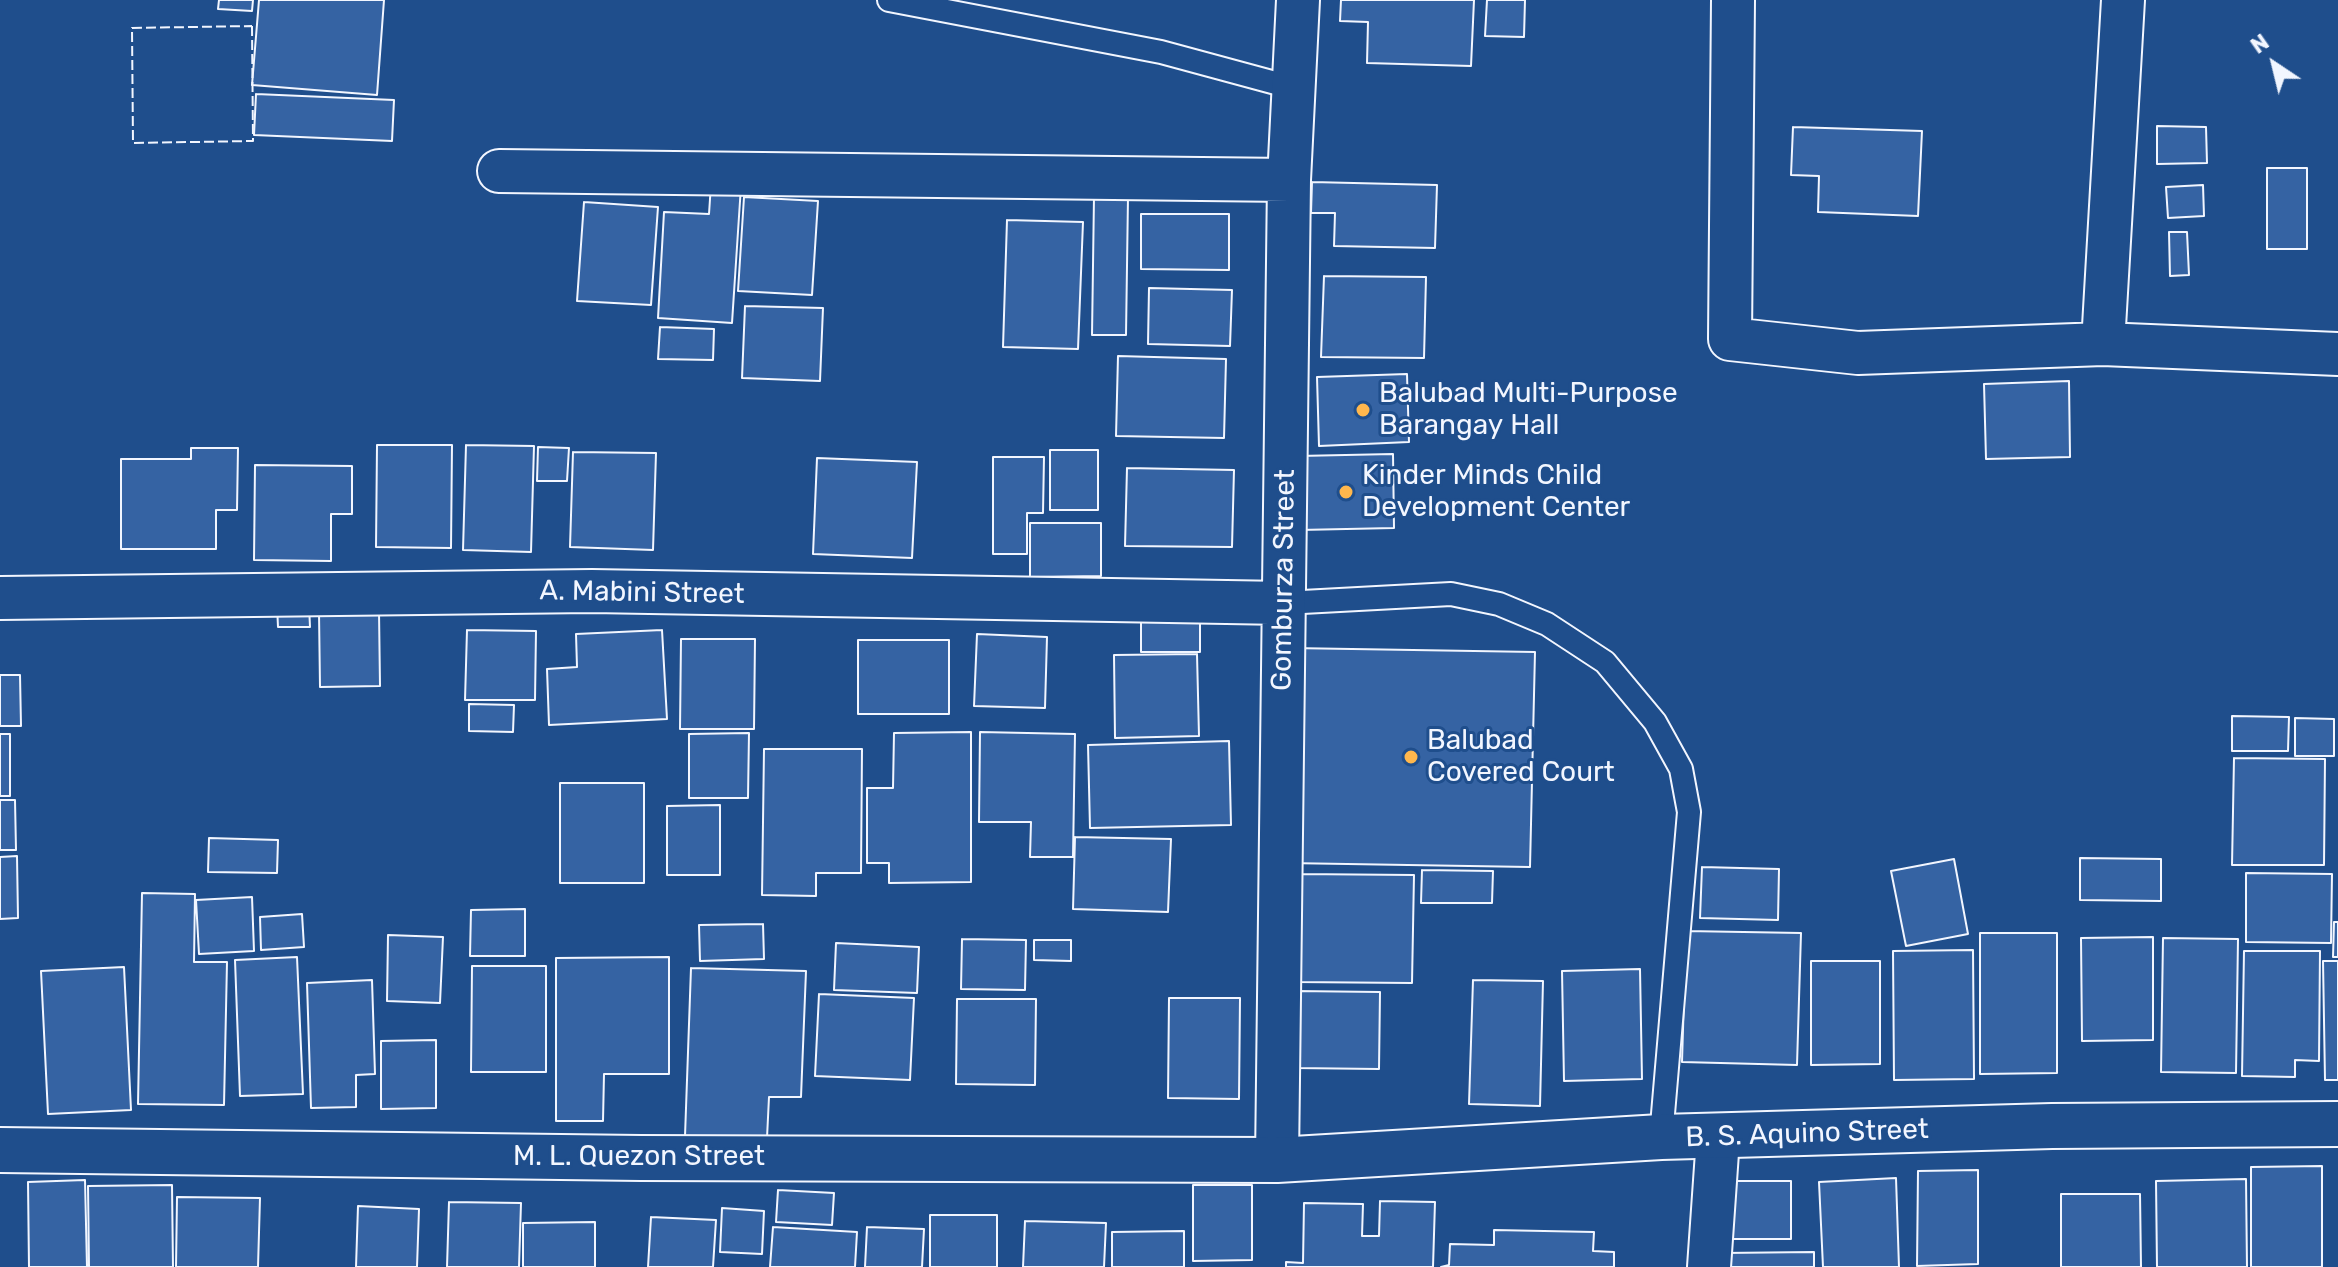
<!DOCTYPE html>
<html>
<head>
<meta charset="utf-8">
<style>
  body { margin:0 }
  #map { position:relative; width:2338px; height:1267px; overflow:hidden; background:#1f4e8c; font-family:Rubik,sans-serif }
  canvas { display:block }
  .north { position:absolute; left:2234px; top:24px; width:80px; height:80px; -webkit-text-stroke:6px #1f4e8c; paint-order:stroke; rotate:325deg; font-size:22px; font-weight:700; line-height:32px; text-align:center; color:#f2f6ff }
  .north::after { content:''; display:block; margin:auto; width:28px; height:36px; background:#f2f6ff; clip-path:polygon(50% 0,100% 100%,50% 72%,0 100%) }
</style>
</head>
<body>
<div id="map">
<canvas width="2338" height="1267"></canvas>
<div class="north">N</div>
</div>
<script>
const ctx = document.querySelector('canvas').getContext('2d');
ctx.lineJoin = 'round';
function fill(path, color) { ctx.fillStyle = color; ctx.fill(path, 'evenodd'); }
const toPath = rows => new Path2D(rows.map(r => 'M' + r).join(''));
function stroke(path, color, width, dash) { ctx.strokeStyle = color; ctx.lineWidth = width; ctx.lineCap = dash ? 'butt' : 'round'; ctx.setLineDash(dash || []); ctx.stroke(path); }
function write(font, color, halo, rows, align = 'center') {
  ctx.font = font + ' Rubik,sans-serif'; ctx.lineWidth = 6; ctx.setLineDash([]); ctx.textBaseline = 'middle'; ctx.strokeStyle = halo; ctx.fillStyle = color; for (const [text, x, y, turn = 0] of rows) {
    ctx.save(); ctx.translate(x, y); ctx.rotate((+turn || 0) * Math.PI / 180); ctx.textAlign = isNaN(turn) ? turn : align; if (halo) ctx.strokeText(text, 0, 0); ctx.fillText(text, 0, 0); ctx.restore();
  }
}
const building = toPath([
  [219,0,253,0,252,11,218,9,219,0],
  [259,0,384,0,377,95,252,85,259,0],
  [1341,0,1474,0,1471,66,1367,63,1368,22,1340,21,1341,0],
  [1487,0,1525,0,1524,37,1485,36,1487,0],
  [256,94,394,100,392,141,254,135,256,94],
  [2157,126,2206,127,2207,163,2157,164,2157,126],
  [1793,127,1922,131,1918,216,1818,212,1819,176,1791,175,1793,127],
  [2267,168,2307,168,2307,249,2267,249,2267,168],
  [1312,182,1437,185,1435,248,1334,246,1335,213,1311,213,1312,182],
  [711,184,741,186,732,323,658,318,664,212,709,214,711,184],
  [2203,185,2204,216,2168,218,2166,187,2203,185],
  [1094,196,1128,197,1126,335,1092,335,1094,196],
  [744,197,818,201,812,295,738,291,744,197],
  [584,202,658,207,651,305,577,301,584,202],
  [1141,214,1229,214,1229,270,1141,269,1141,214],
  [1007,220,1083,222,1078,349,1003,347,1007,220],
  [2169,232,2187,232,2189,275,2170,276,2169,232],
  [1324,276,1426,277,1424,358,1321,357,1324,276],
  [1149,288,1232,290,1230,346,1148,344,1149,288],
  [745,306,823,308,820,381,742,378,745,306],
  [660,327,714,329,713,360,658,359,660,327],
  [1118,356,1226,359,1224,438,1116,436,1118,356],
  [1407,374,1409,442,1319,446,1317,377,1407,374],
  [2069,381,2070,457,1986,459,1984,384,2069,381],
  [377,445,452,445,451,548,376,547,377,445],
  [466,445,534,446,531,552,463,550,466,445],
  [538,447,569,448,567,481,537,481,538,447],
  [191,448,238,448,237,510,216,510,216,549,121,549,121,459,191,459,191,448],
  [1050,450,1098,450,1098,510,1050,510,1050,450],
  [573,452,656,453,653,550,570,547,573,452],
  [1393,454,1394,528,1299,530,1298,456,1393,454],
  [993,457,1044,457,1043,513,1027,513,1027,554,993,554,993,457],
  [817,458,917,462,912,558,813,554,817,458],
  [255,465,352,466,352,514,331,514,331,561,254,560,255,465],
  [1127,468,1234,470,1232,547,1125,546,1127,468],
  [1030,523,1101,523,1101,576,1030,577,1030,523],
  [277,605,309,605,310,627,278,627,277,605],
  [1200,607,1200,652,1141,652,1141,608,1200,607],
  [379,611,380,686,320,687,319,612,379,611],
  [467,630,536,631,535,700,465,700,467,630],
  [662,630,667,719,549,725,547,669,577,667,576,634,662,630],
  [977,634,1047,637,1045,708,974,706,977,634],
  [681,639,755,639,754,729,680,729,681,639],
  [858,640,949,640,949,714,858,714,858,640],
  [1291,648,1535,652,1530,867,1286,863,1291,648],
  [1197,654,1199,736,1115,738,1114,655,1197,654],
  [0,675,20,675,21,726,0,726,0,675],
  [469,704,514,705,513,732,469,731,469,704],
  [2232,716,2289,717,2288,751,2232,751,2232,716],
  [2295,718,2334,719,2334,756,2295,756,2295,718],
  [971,732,971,882,889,883,889,863,867,863,867,788,893,788,894,733,971,732],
  [980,732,1075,734,1073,857,1030,857,1031,822,979,822,980,732],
  [749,733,748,798,689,798,689,734,749,733],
  [0,734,10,734,10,796,0,796,0,734],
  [1229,741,1231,825,1090,828,1088,745,1229,741],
  [764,749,862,749,861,873,816,873,816,896,762,895,764,749],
  [2234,758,2325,759,2324,865,2232,865,2234,758],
  [560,783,644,783,644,883,560,883,560,783],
  [0,800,15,800,16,850,0,850,0,800],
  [720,805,720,875,667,875,667,806,720,805],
  [1075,837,1171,839,1168,912,1073,909,1075,837],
  [209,838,278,840,277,873,208,872,209,838],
  [17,856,18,918,0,919,0,857,17,856],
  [2080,858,2161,859,2161,901,2080,900,2080,858],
  [1954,859,1968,934,1906,946,1891,871,1954,859],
  [1702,867,1779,869,1778,920,1700,918,1702,867],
  [1422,870,1493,871,1492,903,1421,903,1422,870],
  [2246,873,2332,874,2331,943,2246,942,2246,873],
  [1297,874,1414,875,1412,983,1294,982,1297,874],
  [142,893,195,894,194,962,227,962,224,1105,138,1104,142,893],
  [252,897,254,951,199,954,196,900,252,897],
  [525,909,525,956,470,956,471,910,525,909],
  [302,914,304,947,261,950,260,917,302,914],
  [2334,922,2338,922,2338,957,2333,957,2334,922],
  [763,924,764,959,700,961,699,925,763,924],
  [1686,931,1801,933,1797,1065,1682,1062,1686,931],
  [1980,933,2057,933,2057,1073,1980,1074,1980,933],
  [388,935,443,937,440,1003,387,1001,388,935],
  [2153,937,2153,1040,2082,1041,2081,938,2153,937],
  [2163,938,2238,939,2236,1073,2161,1072,2163,938],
  [962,939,1026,940,1025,990,961,989,962,939],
  [1034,940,1071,940,1071,961,1034,960,1034,940],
  [836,943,919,947,917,993,834,990,836,943],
  [1973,950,1974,1079,1894,1080,1893,951,1973,950],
  [2244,951,2320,951,2319,1061,2295,1060,2295,1077,2242,1076,2244,951],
  [297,957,303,1094,240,1096,235,960,297,957],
  [669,957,669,1074,604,1074,603,1121,556,1121,556,958,669,957],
  [1811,961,1880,961,1880,1064,1811,1065,1811,961],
  [2323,961,2338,961,2338,1080,2325,1080,2323,961],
  [472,966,546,966,546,1072,471,1072,472,966],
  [124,967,131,1110,48,1114,41,971,124,967],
  [691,968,806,971,801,1097,769,1097,767,1138,685,1136,691,968],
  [1640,969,1642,1079,1564,1081,1562,971,1640,969],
  [372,980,375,1074,356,1075,356,1107,311,1108,307,983,372,980],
  [1473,980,1543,981,1540,1106,1469,1104,1473,980],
  [1295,991,1380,992,1379,1069,1294,1068,1295,991],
  [819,994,914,998,910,1080,815,1076,819,994],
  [1169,998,1240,998,1239,1099,1168,1098,1169,998],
  [957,999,1036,999,1035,1085,956,1084,957,999],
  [436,1040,436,1108,381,1109,381,1041,436,1040],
  [2322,1166,2322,1267,2251,1267,2251,1167,2322,1166],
  [1978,1170,1978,1264,1917,1266,1918,1171,1978,1170],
  [1896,1178,1899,1267,1823,1267,1819,1182,1896,1178],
  [2246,1179,2247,1267,2157,1267,2156,1181,2246,1179],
  [85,1180,87,1267,29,1267,28,1182,85,1180],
  [1724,1181,1791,1181,1791,1239,1723,1239,1724,1181],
  [172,1185,173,1267,89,1267,88,1186,172,1185],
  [1193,1185,1252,1185,1252,1260,1193,1261,1193,1185],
  [778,1190,834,1193,832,1225,776,1222,778,1190],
  [2061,1194,2140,1194,2141,1267,2061,1267,2061,1194],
  [177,1197,260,1198,258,1267,176,1267,177,1197],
  [1380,1201,1435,1202,1433,1267,1286,1267,1286,1262,1303,1263,1304,1203,1363,1204,1362,1236,1379,1236,1380,1201],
  [449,1202,521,1203,519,1267,447,1267,449,1202],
  [358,1206,419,1209,417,1267,356,1267,358,1206],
  [722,1208,764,1211,762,1254,720,1252,722,1208],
  [930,1215,997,1215,997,1267,930,1267,930,1215],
  [651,1217,716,1220,713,1267,648,1267,651,1217],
  [1025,1221,1106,1223,1104,1267,1023,1267,1025,1221],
  [595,1222,595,1267,523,1267,523,1223,595,1222],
  [773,1227,857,1232,855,1267,770,1267,773,1227],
  [867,1227,924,1229,922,1267,865,1267,867,1227],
  [1494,1230,1594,1232,1593,1251,1614,1252,1614,1267,1441,1267,1449,1265,1450,1244,1494,1245,1494,1230],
  [1184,1231,1184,1267,1112,1267,1112,1232,1184,1231],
  [1814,1252,1814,1267,1722,1267,1722,1253,1814,1252]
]);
const lane = toPath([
  [889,0,1161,52,1294,88],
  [1284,603,1451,594,1499,604,1547,624,1605,662,1655,722,1681,769,1689,812,1661,1137]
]);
const street = toPath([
  [1733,0,1730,339,1858,353,2103,344,2338,354],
  [499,171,1289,180],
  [2103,344,2123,0],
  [0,598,592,591,1284,603],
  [1277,1160,1289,180,1298,0],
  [1709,1267,1718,1138]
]);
const secondary = toPath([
  [0,1150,641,1158,1277,1160,1661,1137,2052,1126,2338,1124]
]);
const fence = toPath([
  [252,26,253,141,133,143,132,28,252,26]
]);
const markers = [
  [1363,410,8,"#ffb74d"],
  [1346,492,8,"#ffb74d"],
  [1411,757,8,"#ffb74d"]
];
const poiNames = [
  ["Balubad Multi-Purpose",1379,394],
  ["Barangay Hall",1379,426],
  ["Kinder Minds Child",1362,476],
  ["Development Center",1362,508],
  ["Balubad",1427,741],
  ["Covered Court",1427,773]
];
const streetNames = [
  ["Gomburza Street",1284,580,-89],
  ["A. Mabini Street",642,593,1],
  ["B. S. Aquino Street",1807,1134,-2],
  ["M. L. Quezon Street",639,1157]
];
fill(building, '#3563a3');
stroke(building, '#f2f6ff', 2);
stroke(lane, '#f2f6ff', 26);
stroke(street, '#f2f6ff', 46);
stroke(secondary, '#f2f6ff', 48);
stroke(lane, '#1f4e8c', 22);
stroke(street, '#1f4e8c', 42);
stroke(secondary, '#1f4e8c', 44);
stroke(fence, '#f2f6ff', 2, [10, 4]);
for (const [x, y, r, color] of markers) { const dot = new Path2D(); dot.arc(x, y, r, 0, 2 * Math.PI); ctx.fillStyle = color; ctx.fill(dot); stroke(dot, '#1f4e8c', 3); }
write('28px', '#f2f6ff', '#1f4e8c', poiNames, 'left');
write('28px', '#f2f6ff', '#1f4e8c', streetNames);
</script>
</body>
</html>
